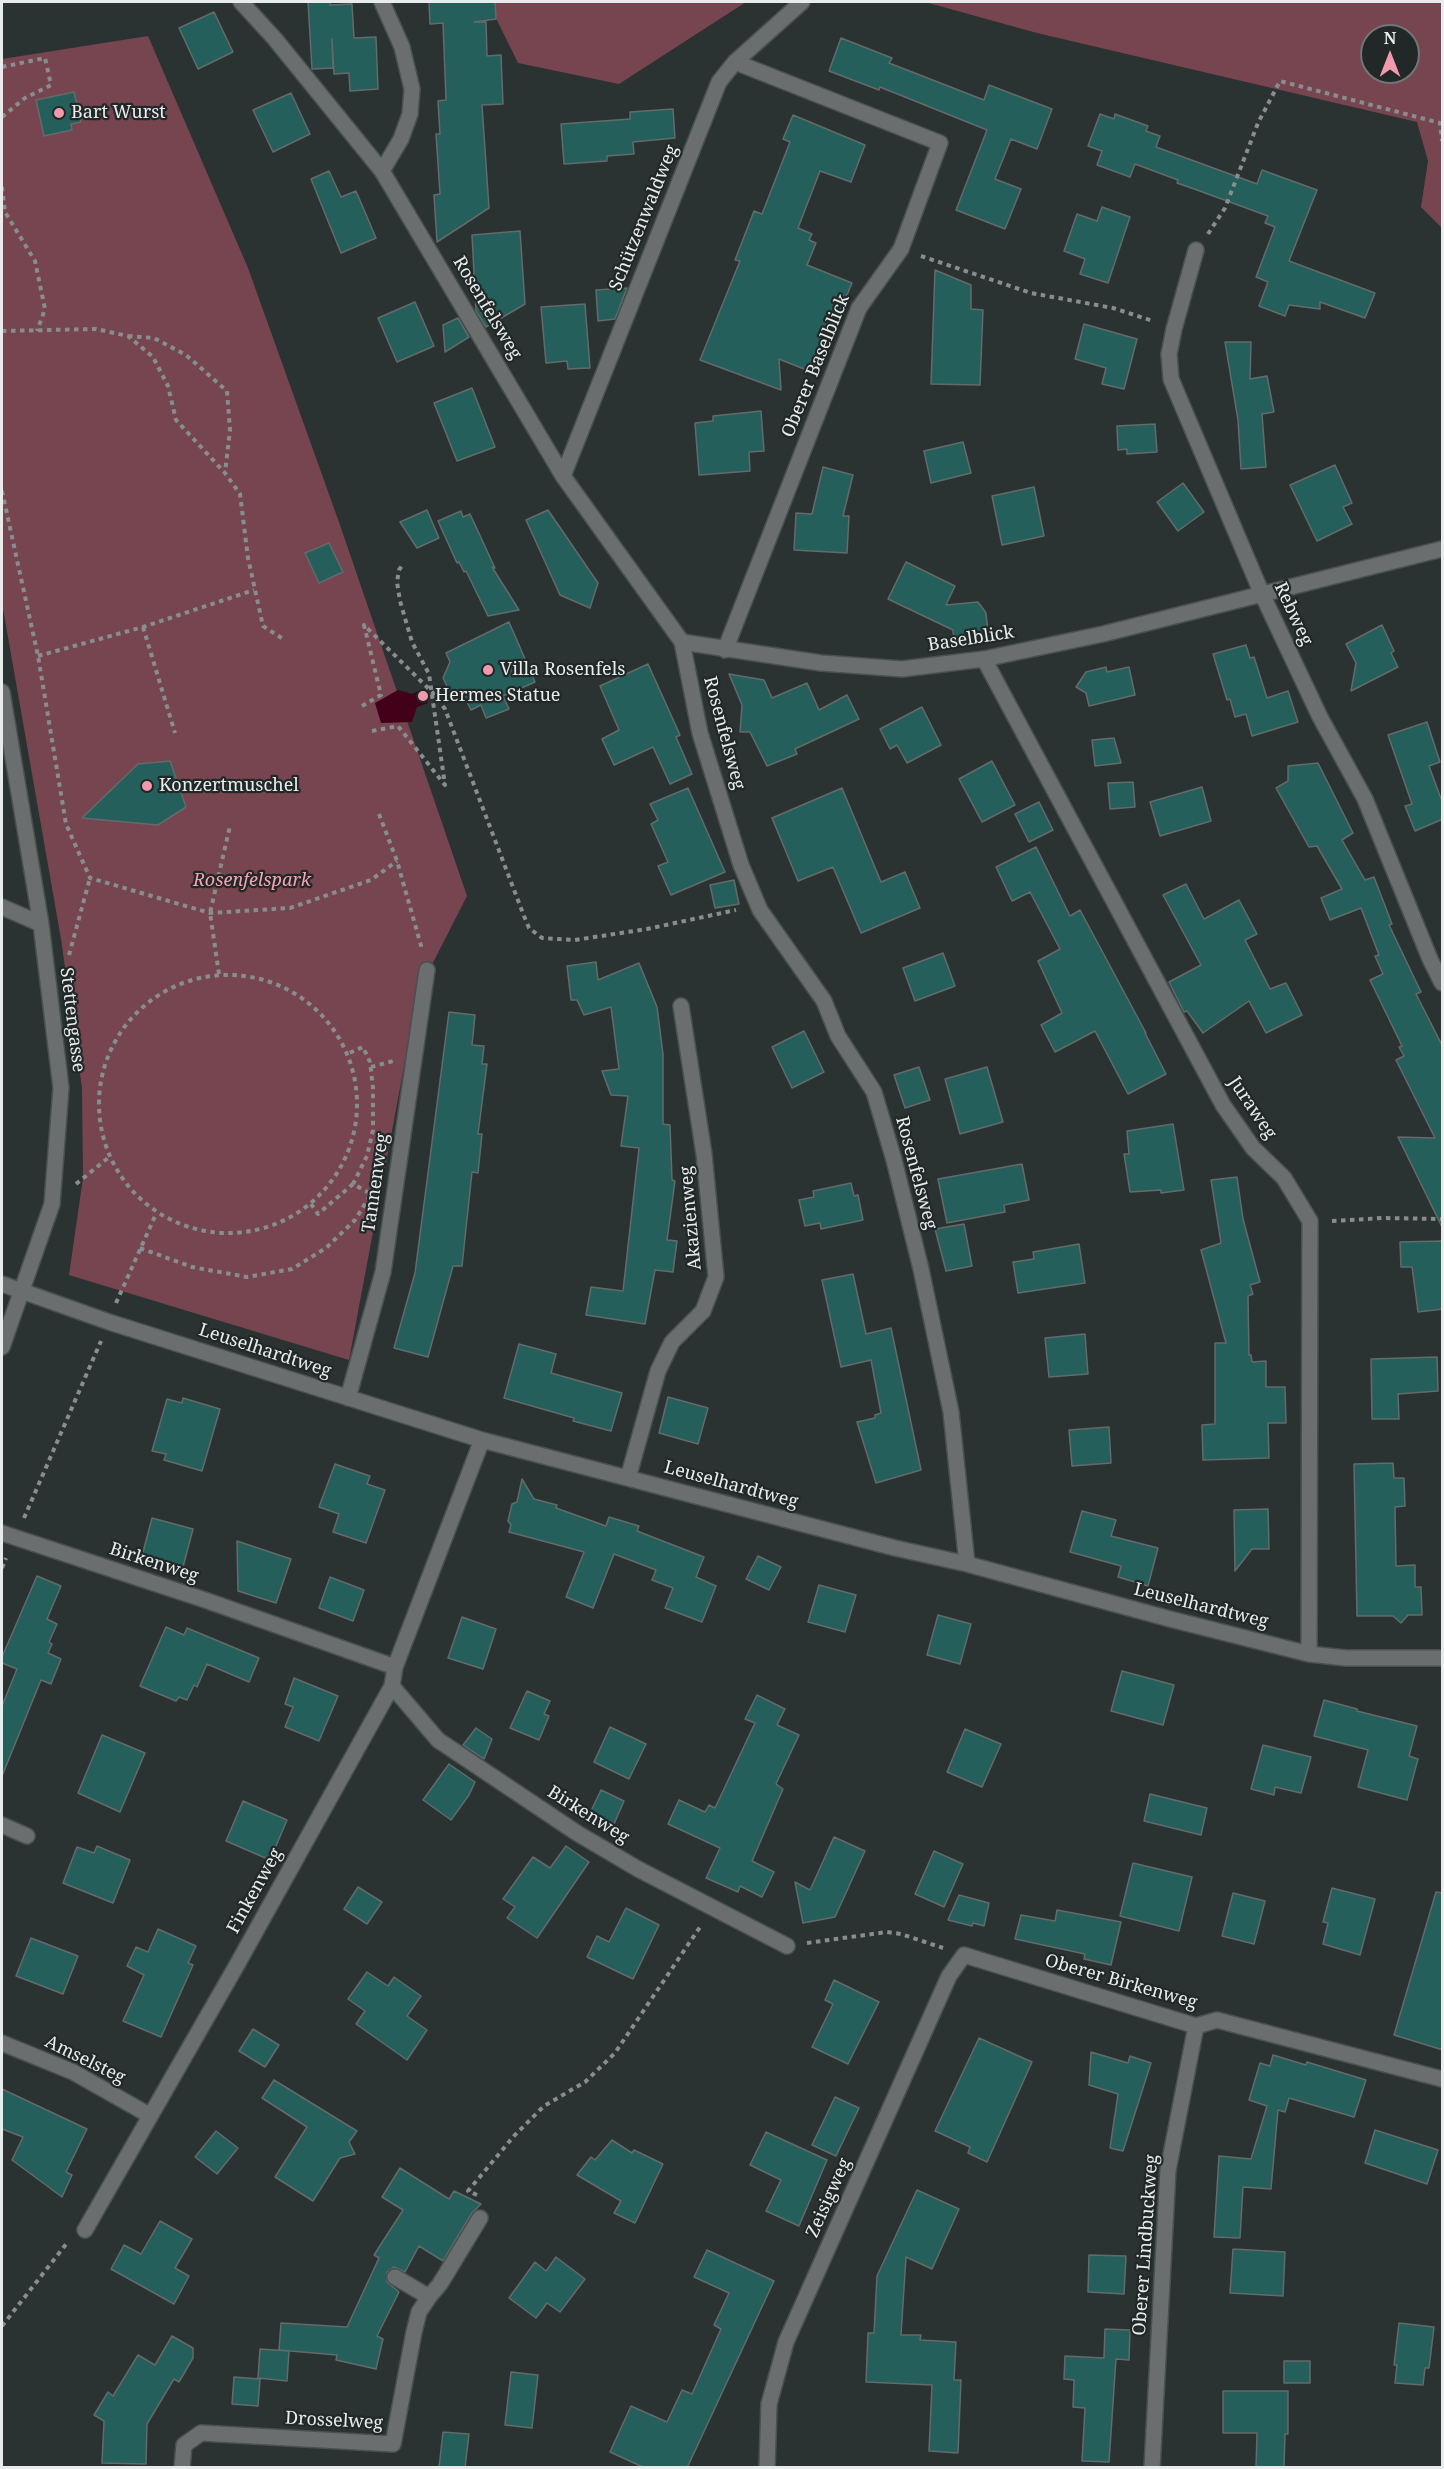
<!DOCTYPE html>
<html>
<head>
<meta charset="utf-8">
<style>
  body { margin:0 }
  #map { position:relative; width:1444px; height:2469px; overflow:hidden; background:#2b3232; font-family:"Noto Serif",serif }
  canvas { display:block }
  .frame { position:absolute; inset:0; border:3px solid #e8ecec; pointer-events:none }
  .north { position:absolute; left:1360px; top:24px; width:60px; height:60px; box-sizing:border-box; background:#222828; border:2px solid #717676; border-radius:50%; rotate:0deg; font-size:16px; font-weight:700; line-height:24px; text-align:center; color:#e8ecec }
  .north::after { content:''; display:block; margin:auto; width:21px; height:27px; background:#f29aad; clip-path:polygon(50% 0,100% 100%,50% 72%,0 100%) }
</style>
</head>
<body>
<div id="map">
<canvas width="1444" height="2469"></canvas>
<div class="frame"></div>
<div class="north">N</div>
</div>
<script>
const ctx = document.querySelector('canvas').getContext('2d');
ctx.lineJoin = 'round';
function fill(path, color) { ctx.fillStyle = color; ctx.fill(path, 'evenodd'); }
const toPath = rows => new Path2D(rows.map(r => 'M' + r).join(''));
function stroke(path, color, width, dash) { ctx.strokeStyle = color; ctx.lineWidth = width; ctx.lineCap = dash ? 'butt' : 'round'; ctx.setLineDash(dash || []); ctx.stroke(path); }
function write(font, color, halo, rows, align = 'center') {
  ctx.font = font + ' "Noto Serif",serif'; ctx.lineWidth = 4.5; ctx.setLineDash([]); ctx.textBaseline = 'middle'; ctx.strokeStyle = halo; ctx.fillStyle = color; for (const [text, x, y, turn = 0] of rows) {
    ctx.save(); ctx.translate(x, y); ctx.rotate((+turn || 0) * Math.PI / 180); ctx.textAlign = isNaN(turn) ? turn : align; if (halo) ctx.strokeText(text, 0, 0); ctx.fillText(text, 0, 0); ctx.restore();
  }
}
const green = toPath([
  [488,2,746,2,619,84,518,63],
  [925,2,1442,2,1442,228,1421,207,1428,161,1417,122,1037,33],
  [1372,36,1408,36,1408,72,1372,72],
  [148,36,248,268,340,525,467,896,418,992,349,1360,69,1275,83,1178,82,1088,61,939,2,603,2,59]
]);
const water = toPath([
  [423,689,428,703,417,707,412,722,381,723,375,703,398,690,412,694]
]);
const building = toPath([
  [308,2,330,2,330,5,352,4,354,38,376,37,378,89,350,91,349,73,334,74,332,39,333,68,312,69,308,2],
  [429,2,495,2,496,19,474,22,486,22,487,56,501,55,503,104,482,105,489,208,437,242,434,195,440,194,436,134,440,134,438,101,446,100,443,23,430,24,429,2],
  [214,12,233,52,198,69,179,28,214,12],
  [841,38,892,58,889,63,984,100,989,85,1052,109,1037,149,1011,139,995,179,1021,189,1005,229,956,210,987,130,880,87,879,90,829,71,841,38],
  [74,92,81,122,71,124,72,130,44,136,36,100,74,92],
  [291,93,310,134,273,152,253,110,291,93],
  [673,109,675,138,633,142,634,154,607,156,607,161,564,164,561,124,630,119,630,112,673,109],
  [1100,114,1114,119,1115,114,1148,126,1146,131,1160,136,1156,147,1257,184,1262,170,1317,190,1289,261,1375,293,1365,318,1320,302,1320,309,1289,305,1285,316,1259,306,1268,282,1256,277,1275,227,1265,223,1268,216,1197,190,1177,183,1178,180,1135,164,1130,177,1097,165,1102,151,1088,146,1100,114],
  [793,115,865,145,851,182,820,171,798,228,812,234,809,240,816,243,807,265,852,283,814,373,779,359,781,390,700,360,740,261,735,260,754,211,762,214,790,142,783,139,793,115],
  [329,171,341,197,356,191,376,238,341,253,311,179,329,171],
  [1102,207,1130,217,1108,283,1080,274,1085,259,1064,251,1077,214,1097,221,1102,207],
  [520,231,525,304,486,327,476,311,472,235,520,231],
  [935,270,971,285,971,309,983,310,980,385,931,384,935,270],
  [627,288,615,319,598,321,596,290,627,288],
  [415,302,434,346,397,362,378,318,415,302],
  [585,304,590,368,568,369,567,361,546,363,541,307,585,304],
  [458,318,469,337,445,352,443,325,458,318],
  [1084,324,1137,339,1124,389,1102,384,1106,368,1075,359,1084,324],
  [1225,342,1251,342,1250,379,1267,376,1274,412,1262,414,1266,467,1241,469,1238,420,1225,342],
  [472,388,495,447,457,461,434,403,472,388],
  [761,411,764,451,749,452,750,471,699,475,695,423,713,421,713,416,761,411],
  [1155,424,1157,452,1127,454,1127,449,1118,450,1117,426,1155,424],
  [963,442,971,473,931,483,924,451,963,442],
  [1335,465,1352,503,1343,507,1352,524,1317,541,1290,485,1335,465],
  [823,467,853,475,843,516,849,516,847,553,794,550,796,513,812,514,823,467],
  [1183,483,1204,512,1178,531,1157,502,1183,483],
  [1034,487,1044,536,1002,545,992,496,1034,487],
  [427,510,439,538,417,548,400,522,427,510],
  [548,510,598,583,590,608,560,595,526,520,548,510],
  [461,511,463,517,470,514,495,568,492,567,519,610,488,616,466,571,464,572,459,562,457,563,438,521,461,511],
  [329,543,343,572,319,583,305,553,329,543],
  [906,562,955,586,946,605,978,602,986,613,989,641,954,644,953,630,888,599,906,562],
  [509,622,535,682,503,696,509,709,486,718,481,705,471,710,466,700,451,694,443,678,450,662,446,653,509,622],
  [1382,625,1394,651,1391,653,1398,667,1351,691,1356,663,1346,644,1382,625],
  [1246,645,1250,658,1254,657,1267,698,1288,691,1298,722,1252,736,1246,714,1235,717,1230,699,1227,700,1213,654,1246,645],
  [648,664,680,735,676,737,692,774,670,784,653,747,614,765,602,739,619,730,600,686,648,664],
  [1106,667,1107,672,1129,667,1135,695,1089,706,1086,693,1076,687,1086,672,1106,667],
  [729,674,764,680,772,698,807,683,819,710,847,695,859,719,795,749,797,754,767,766,750,732,740,732,742,705,729,674],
  [922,707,941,745,907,763,897,745,890,749,880,729,922,707],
  [1427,722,1440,762,1429,766,1443,804,1443,819,1415,831,1405,806,1412,804,1388,735,1427,722],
  [1114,738,1121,763,1095,766,1092,740,1114,738],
  [170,761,186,807,158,825,82,818,138,764,170,761],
  [992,761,1015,805,982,822,959,779,992,761],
  [1318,763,1353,833,1342,840,1365,880,1374,877,1392,924,1389,925,1421,992,1416,994,1443,1047,1443,1229,1398,1137,1435,1138,1396,1060,1404,1056,1399,1047,1402,1046,1370,980,1383,974,1375,956,1379,955,1361,908,1330,920,1321,898,1342,889,1317,846,1309,847,1276,788,1288,781,1288,766,1318,763],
  [1133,782,1135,807,1110,809,1108,783,1133,782],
  [1202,787,1211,821,1160,836,1150,802,1202,787],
  [688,788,725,872,671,895,658,866,668,862,651,824,658,820,650,804,688,788],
  [842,788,881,882,905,872,920,908,861,933,833,867,798,881,772,818,842,788],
  [1039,802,1053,830,1029,842,1015,814,1039,802],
  [1036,847,1070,916,1080,910,1146,1033,1145,1033,1166,1074,1128,1094,1095,1031,1055,1052,1041,1025,1062,1013,1038,961,1060,949,1030,892,1012,901,996,867,1036,847],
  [734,880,739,904,715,908,710,885,734,880],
  [1186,884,1204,919,1239,900,1257,934,1245,940,1270,989,1286,983,1302,1015,1266,1033,1249,1001,1203,1033,1187,1011,1184,1012,1169,982,1201,965,1163,895,1186,884],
  [943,953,955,986,915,1001,903,968,943,953],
  [596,962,598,980,639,963,657,1007,663,1054,663,1124,670,1125,672,1180,675,1181,667,1240,677,1241,673,1272,655,1270,645,1324,586,1315,591,1287,623,1291,639,1148,621,1146,628,1096,611,1095,602,1071,619,1069,611,1007,584,1015,577,1000,571,1000,567,966,596,962],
  [449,1012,475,1015,472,1045,484,1046,482,1064,487,1064,478,1134,482,1134,478,1173,472,1172,462,1266,453,1266,428,1357,394,1348,415,1273,449,1012],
  [804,1031,824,1072,792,1088,772,1047,804,1031],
  [919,1067,930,1100,905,1108,894,1075,919,1067],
  [987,1067,1003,1122,960,1134,945,1079,987,1067],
  [1173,1124,1184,1190,1161,1193,1161,1190,1130,1192,1124,1154,1129,1154,1127,1131,1173,1124],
  [1022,1164,1029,1200,1004,1205,1005,1212,947,1223,938,1179,1022,1164],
  [1237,1177,1243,1219,1260,1282,1250,1285,1253,1294,1248,1296,1249,1355,1251,1355,1252,1362,1266,1361,1266,1387,1285,1387,1286,1423,1268,1423,1269,1458,1203,1460,1202,1425,1215,1424,1215,1343,1226,1343,1201,1250,1221,1243,1211,1180,1237,1177],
  [851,1183,854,1196,858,1195,863,1220,821,1229,820,1223,805,1226,799,1200,814,1197,813,1191,851,1183],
  [964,1224,972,1266,946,1271,935,1229,964,1224],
  [1443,1241,1443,1309,1418,1312,1412,1267,1401,1267,1400,1242,1443,1241],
  [1079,1244,1085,1283,1018,1293,1013,1262,1034,1259,1033,1252,1079,1244],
  [853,1274,866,1334,891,1328,921,1470,876,1483,857,1422,875,1418,875,1415,881,1413,871,1360,841,1367,822,1280,853,1274],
  [1085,1334,1088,1374,1049,1377,1045,1338,1085,1334],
  [519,1344,556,1354,551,1373,622,1393,611,1431,573,1421,574,1418,504,1398,519,1344],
  [1437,1357,1438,1391,1398,1394,1399,1419,1372,1419,1371,1359,1437,1357],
  [668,1397,708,1408,698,1444,659,1433,668,1397],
  [183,1398,220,1409,202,1471,164,1460,166,1454,152,1451,167,1399,182,1403,183,1398],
  [1109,1427,1111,1463,1072,1466,1069,1430,1109,1427],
  [1393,1463,1394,1478,1404,1478,1405,1506,1395,1507,1396,1566,1415,1565,1415,1587,1421,1587,1422,1615,1408,1615,1401,1623,1393,1616,1357,1616,1354,1464,1393,1463],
  [335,1464,370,1476,367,1484,385,1490,366,1543,333,1532,339,1514,319,1507,335,1464],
  [522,1479,534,1499,557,1505,556,1508,606,1526,609,1517,639,1526,637,1531,704,1557,696,1577,716,1586,702,1622,665,1608,673,1588,652,1580,656,1570,614,1554,593,1608,566,1597,584,1552,509,1532,511,1525,508,1521,512,1504,517,1502,522,1479],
  [1268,1509,1269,1549,1252,1549,1235,1571,1234,1510,1268,1509],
  [1082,1511,1116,1520,1111,1536,1158,1548,1148,1586,1118,1577,1121,1566,1070,1552,1082,1511],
  [152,1518,193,1529,183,1567,142,1556,152,1518],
  [237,1541,291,1559,276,1603,238,1591,237,1541],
  [758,1556,781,1567,769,1590,746,1579,758,1556],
  [37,1576,61,1586,47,1619,57,1624,49,1642,52,1644,48,1653,61,1659,51,1684,41,1680,2,1776,2,1706,17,1669,2,1663,2,1657,37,1576],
  [330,1577,364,1590,353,1621,319,1608,330,1577],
  [819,1585,856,1595,845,1632,808,1622,819,1585],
  [938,1615,971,1624,960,1664,927,1655,938,1615],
  [462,1617,496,1629,483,1669,448,1658,462,1617],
  [166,1627,184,1635,187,1628,259,1658,249,1682,207,1664,197,1687,194,1685,187,1700,179,1697,176,1701,140,1686,166,1627],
  [1122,1671,1174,1685,1163,1725,1111,1711,1122,1671],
  [294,1678,338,1696,319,1741,285,1727,293,1707,285,1704,294,1678],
  [527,1691,550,1701,544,1714,549,1716,539,1740,510,1728,527,1691],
  [757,1695,785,1709,777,1725,799,1735,776,1784,783,1789,752,1861,774,1872,762,1897,740,1886,738,1892,706,1878,720,1848,668,1824,679,1800,705,1812,709,1805,715,1808,755,1723,745,1719,757,1695],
  [1324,1700,1357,1709,1357,1711,1417,1726,1409,1756,1418,1759,1407,1800,1358,1787,1368,1750,1314,1736,1324,1700],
  [610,1727,646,1744,629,1779,594,1762,610,1727],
  [476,1728,492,1739,484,1759,463,1745,476,1728],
  [965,1729,1001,1744,982,1787,947,1772,965,1729],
  [102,1735,145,1753,120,1812,78,1793,102,1735],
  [1263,1745,1311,1757,1301,1793,1275,1787,1274,1795,1251,1789,1263,1745],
  [449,1764,475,1782,469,1795,451,1820,423,1800,449,1764],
  [601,1790,624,1801,614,1824,590,1813,601,1790],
  [1150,1794,1207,1808,1201,1835,1144,1821,1150,1794],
  [243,1801,287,1820,270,1860,226,1841,243,1801],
  [834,1837,865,1851,835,1917,803,1923,795,1882,810,1890,834,1837],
  [97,1846,130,1860,113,1903,63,1883,77,1847,94,1853,97,1846],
  [566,1846,589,1862,537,1938,507,1918,515,1907,503,1899,533,1857,550,1868,566,1846],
  [934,1851,963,1864,944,1907,915,1894,934,1851],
  [1133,1863,1192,1877,1179,1931,1120,1916,1133,1863],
  [358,1887,382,1902,367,1924,344,1909,358,1887],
  [1332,1888,1375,1899,1360,1955,1323,1944,1328,1923,1323,1922,1332,1888],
  [1436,1892,1443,1893,1443,2050,1394,2035,1436,1892],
  [1233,1893,1265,1901,1254,1944,1222,1936,1233,1893],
  [959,1895,989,1903,984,1926,973,1923,972,1926,948,1920,959,1895],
  [626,1908,659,1925,633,1979,587,1957,597,1936,609,1942,626,1908],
  [1057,1910,1121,1922,1111,1965,1084,1959,1085,1954,1015,1939,1021,1915,1055,1921,1057,1910],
  [158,1929,196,1946,188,1963,193,1965,161,2037,123,2021,144,1975,127,1966,136,1947,148,1952,158,1929],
  [31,1938,78,1956,63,1994,16,1976,31,1938],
  [367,1972,388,1986,394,1977,421,1996,407,2016,427,2030,407,2060,356,2024,365,2011,348,1999,367,1972],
  [834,1980,879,2002,848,2064,812,2047,833,2004,825,2000,834,1980],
  [253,2029,279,2045,265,2067,239,2051,253,2029],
  [979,2038,1032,2062,987,2162,968,2153,970,2147,935,2131,979,2038],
  [1091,2052,1128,2063,1130,2056,1151,2063,1123,2151,1110,2148,1118,2094,1089,2085,1091,2052],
  [1273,2055,1306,2065,1307,2062,1366,2080,1354,2117,1289,2098,1285,2112,1278,2110,1271,2189,1243,2187,1240,2238,1214,2237,1219,2156,1251,2159,1267,2106,1249,2100,1260,2063,1270,2066,1273,2055],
  [274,2080,357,2131,349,2142,355,2154,340,2158,313,2201,275,2177,307,2127,262,2098,274,2080],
  [2,2089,87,2129,66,2172,72,2175,62,2197,12,2160,23,2137,2,2129,2,2089],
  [835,2097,859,2108,836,2156,812,2145,835,2097],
  [1375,2130,1438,2150,1427,2184,1365,2163,1375,2130],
  [216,2131,238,2148,217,2174,195,2157,216,2131],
  [766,2132,827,2160,799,2226,766,2211,781,2180,750,2165,766,2132],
  [612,2140,632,2153,634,2150,663,2164,635,2223,614,2213,621,2201,577,2175,591,2157,595,2160,612,2140],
  [400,2168,449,2199,454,2191,481,2204,472,2213,443,2261,419,2246,405,2272,394,2267,387,2272,387,2282,399,2292,377,2336,383,2339,376,2369,336,2360,337,2355,279,2350,281,2323,347,2327,379,2258,374,2255,403,2210,382,2197,400,2168],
  [917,2190,959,2209,932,2269,906,2257,901,2335,921,2335,920,2340,956,2342,954,2380,961,2380,958,2453,929,2451,932,2385,866,2382,868,2333,874,2333,877,2276,917,2190],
  [160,2221,192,2239,175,2268,189,2276,174,2304,111,2269,124,2245,141,2254,160,2221],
  [1233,2249,1285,2252,1283,2296,1230,2293,1233,2249],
  [707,2250,774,2281,687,2468,645,2468,610,2452,631,2406,667,2422,682,2390,692,2394,721,2329,714,2325,729,2293,694,2277,707,2250],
  [1089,2255,1126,2256,1124,2294,1088,2292,1089,2255],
  [556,2257,585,2279,560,2312,547,2303,536,2318,509,2298,535,2262,546,2271,556,2257],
  [1399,2323,1434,2327,1429,2368,1425,2368,1423,2385,1395,2383,1397,2365,1394,2365,1399,2323],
  [1105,2329,1130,2330,1129,2360,1116,2359,1109,2462,1082,2461,1085,2408,1073,2407,1074,2380,1064,2379,1065,2356,1104,2358,1105,2329],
  [172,2336,193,2348,193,2358,179,2382,174,2379,147,2424,146,2464,102,2463,104,2421,94,2415,108,2392,113,2396,138,2355,155,2365,172,2336],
  [260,2349,289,2351,287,2381,258,2378,260,2349],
  [1284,2361,1310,2361,1310,2383,1284,2383,1284,2361],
  [511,2372,538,2375,532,2428,505,2425,511,2372],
  [234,2377,260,2379,258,2406,232,2404,234,2377],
  [1223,2391,1288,2391,1288,2434,1285,2434,1284,2468,1256,2468,1257,2433,1223,2433,1223,2391],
  [443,2432,469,2434,465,2468,439,2468,443,2432]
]);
const path = toPath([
  [2,67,45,58,51,85,25,98,2,117],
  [2,187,5,212,35,261,45,309,37,331],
  [1208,234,1225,208,1258,123,1280,81,1440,123,1442,141],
  [921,256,1031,293,1113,308,1153,321],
  [2,331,96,329,128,336,153,357,168,386,176,420,225,473,240,494,248,558,263,626,283,639],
  [128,336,154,338,186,355,227,391,230,430,225,473],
  [2,491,38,656,66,824,90,878,210,913,290,908,371,880,397,861],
  [143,627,175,733],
  [38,656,143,627,254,590],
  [362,706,381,695,364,625,433,693,445,709,524,916,529,928,542,938,575,940,647,929,736,910],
  [372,731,398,726,445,785,429,674,412,642,400,601,397,582,399,570,404,563],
  [379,814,397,861,422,949],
  [69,955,90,878],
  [219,974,210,913,230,826],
  '99 1104a129 129 0 1 1 258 0a129 129 0 1 1-258 0Z',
  [371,1067,393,1061],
  [76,1184,108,1158],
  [311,1204,318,1214,353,1184],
  [1332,1221,1383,1218,1442,1219],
  [140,1248,192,1267,247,1277,292,1269,326,1248,355,1220,371,1194,353,1184,367,1156,373,1130,373,1088,370,1062,363,1047,347,1054],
  [116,1303,156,1214],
  [24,1518,101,1341],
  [2,1568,6,1558],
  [807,1943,887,1932,901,1934,943,1948],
  [477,2195,468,2191,514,2136,544,2106,585,2082,615,2053,702,1924],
  [2,2326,67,2243]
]);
const street = toPath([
  [241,2,275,39,382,171,563,476,682,642,700,733,741,865,760,910,824,1001,838,1036,874,1092,894,1160,921,1269,951,1412,967,1564],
  [382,2,402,47,412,89,410,114,401,139,382,171],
  [1196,250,1174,329,1169,354,1171,379,1262,594,1320,717,1365,799,1430,959,1442,983],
  [563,476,719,82,735,62,802,2],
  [682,642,821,663,902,669,984,659,1103,634,1442,549],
  [725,650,859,308,901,249,940,143,735,62],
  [984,659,1223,1105,1253,1148,1284,1178,1310,1221,1309,1654],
  [2,692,41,924,61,1088,52,1204,2,1347],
  [2,907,41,924],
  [2,1284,109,1322,482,1440,895,1548,967,1564,1170,1619,1309,1654,1346,1658,1442,1658],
  [348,1398,383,1272,427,970],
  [628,1478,658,1371,672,1342,703,1311,716,1277,704,1154,681,1006],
  [2,1533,205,1600,395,1667],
  [392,1686,438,1740,577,1833,638,1869,787,1946],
  [2,1825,27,1836],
  [2,2043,73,2072,149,2115],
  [85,2230,238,1963,392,1686,395,1667,482,1440],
  [429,2297,440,2284,480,2218],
  [182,2468,184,2445,201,2433,393,2444,414,2332,419,2312,429,2297,395,2277],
  [767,2468,769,2404,786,2342,949,1976,964,1955,1196,2026,1217,2020,1442,2079],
  [1152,2468,1168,2170,1196,2026]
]);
const markers = [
  [59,113,6,"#f29aad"],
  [488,670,6,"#f29aad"],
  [423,696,6,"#f29aad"],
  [147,786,6,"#f29aad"]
];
const poiNames = [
  ["Bart Wurst",71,113],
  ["Villa Rosenfels",500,670],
  ["Hermes Statue",435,696],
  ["Konzertmuschel",159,786]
];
const streetNames = [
  ["Schützenwaldweg",644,218,-68],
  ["Rosenfelsweg",487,308,59],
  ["Oberer Baselblick",816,366,-68],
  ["Rebweg",1293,614,65],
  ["Baselblick",971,639,-9],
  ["Rosenfelsweg",724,733,75],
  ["Stettengasse",72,1020,83],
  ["Juraweg",1252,1108,56],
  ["Rosenfelsweg",916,1173,75],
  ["Tannenweg",376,1183,-82],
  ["Akazienweg",691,1218,-95],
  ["Leuselhardtweg",265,1351,18],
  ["Leuselhardtweg",731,1485,15],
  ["Birkenweg",154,1563,18],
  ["Leuselhardtweg",1201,1606,14],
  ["Birkenweg",588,1815,32],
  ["Finkenweg",255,1891,-61],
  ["Oberer Birkenweg",1121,1982,16],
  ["Amselsteg",85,2060,26],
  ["Zeisigweg",829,2198,-66],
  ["Oberer Lindbuckweg",1146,2245,-86],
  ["Drosselweg",334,2421,3]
];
const parkNames = [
  ["Rosenfelspark",252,881]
];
fill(green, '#764550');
fill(water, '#430019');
fill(building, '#255f5b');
stroke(building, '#636b6a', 1.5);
stroke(street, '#495050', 18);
stroke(path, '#888e8e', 4, [4.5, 4.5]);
stroke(street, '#6b6e6e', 15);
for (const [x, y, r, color] of markers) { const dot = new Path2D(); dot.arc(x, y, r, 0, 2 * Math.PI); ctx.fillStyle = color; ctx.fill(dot); stroke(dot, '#222828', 2); }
write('18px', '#e8ecec', '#222828', poiNames, 'left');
write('18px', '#e8ecec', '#222828', streetNames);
write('italic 18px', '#f9a2b5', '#222828', parkNames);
</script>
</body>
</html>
